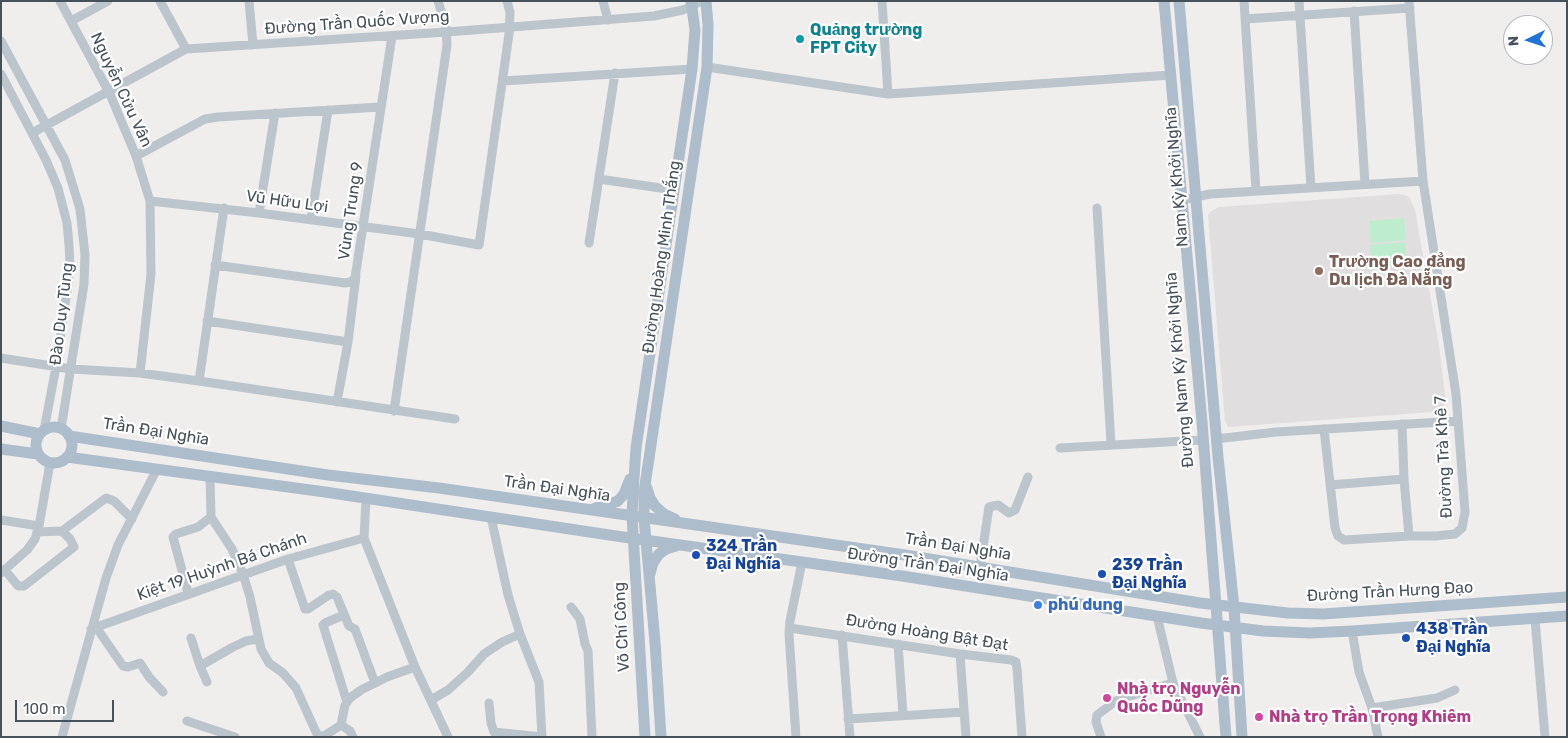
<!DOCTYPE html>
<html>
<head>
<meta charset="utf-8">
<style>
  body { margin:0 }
  #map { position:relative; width:1568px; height:738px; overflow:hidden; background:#f0eded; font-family:Rubik,sans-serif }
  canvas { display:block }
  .frame { position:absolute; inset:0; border:2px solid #46515a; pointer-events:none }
  .north { position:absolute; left:1503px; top:15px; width:50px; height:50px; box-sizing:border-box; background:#fff; border:1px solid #b5b9bd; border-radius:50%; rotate:266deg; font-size:14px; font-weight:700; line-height:20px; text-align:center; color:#46515a }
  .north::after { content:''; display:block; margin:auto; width:18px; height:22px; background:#2073d7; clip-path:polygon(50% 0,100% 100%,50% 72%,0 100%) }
  .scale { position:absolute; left:15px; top:700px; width:99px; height:22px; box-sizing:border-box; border:2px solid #46515a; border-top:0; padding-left:6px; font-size:15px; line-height:18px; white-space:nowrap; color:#46515a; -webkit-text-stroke:4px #fff; paint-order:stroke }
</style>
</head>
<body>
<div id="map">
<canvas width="1568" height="738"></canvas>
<div class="frame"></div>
<div class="north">N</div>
<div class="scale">100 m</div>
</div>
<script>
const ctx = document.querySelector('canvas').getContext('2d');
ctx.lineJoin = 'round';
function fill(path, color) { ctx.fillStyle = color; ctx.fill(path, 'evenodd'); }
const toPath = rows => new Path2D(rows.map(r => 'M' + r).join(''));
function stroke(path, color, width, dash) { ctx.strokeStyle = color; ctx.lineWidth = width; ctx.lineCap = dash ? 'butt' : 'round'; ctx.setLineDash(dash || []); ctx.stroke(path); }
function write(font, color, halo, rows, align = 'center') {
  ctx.font = font + ' Rubik,sans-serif'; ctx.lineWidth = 4.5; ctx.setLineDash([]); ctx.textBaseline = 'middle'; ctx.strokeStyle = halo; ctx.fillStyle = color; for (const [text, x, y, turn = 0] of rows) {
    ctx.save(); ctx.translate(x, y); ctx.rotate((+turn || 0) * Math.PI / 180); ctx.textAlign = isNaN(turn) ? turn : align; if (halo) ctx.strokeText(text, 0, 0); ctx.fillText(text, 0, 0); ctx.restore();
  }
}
const education = toPath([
  [1399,194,1405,195,1409,197,1415,210,1439,346,1446,402,1443,407,1438,411,1432,412,1228,427,1225,421,1208,215,1210,212,1219,207]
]);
const green = toPath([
  [1404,218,1406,240,1371,243,1369,221],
  [1405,242,1407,264,1372,268,1370,245]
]);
const minor = toPath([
  [60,1,109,92,136,156,150,201,151,274,140,373],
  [160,1,186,49],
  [249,1,253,45],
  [603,1,608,20],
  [882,1,888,94],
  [1244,1,1256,191],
  [1299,1,1311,188],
  [1354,11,1365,184],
  [1245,19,1410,8],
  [71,21,108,1],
  [1,41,65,160,80,209,85,255,84,284,61,429],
  [707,67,888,94,1171,75],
  [1,74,46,160,58,188,67,223,69,245,70,265,68,284,56,367,44,430],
  [503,81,692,69],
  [32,133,186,49,447,32,654,16,683,10,702,1],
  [136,156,205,119,218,117,380,107],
  [599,179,674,190],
  [1182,200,1210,194,1423,181],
  [150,201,259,213,420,234,479,245,509,34,510,12,507,1],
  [1097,208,1111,444],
  [259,213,275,113],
  [311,220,328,110],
  [589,243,615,73],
  [215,265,345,283,351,282,355,278,392,36],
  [207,321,348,342],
  [1,358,71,369,140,373,199,381,455,419],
  [199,381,224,208],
  [337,402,348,342,356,276],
  [394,411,447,45,446,28,438,1],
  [1402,424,1404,479,1409,536],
  [1324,429,1335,528,1338,536,1344,540,1409,536,1435,536,1455,534,1462,528,1465,512,1456,394,1423,181,1409,1],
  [1216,439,1276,432,1458,421],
  [1060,448,1203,440],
  [210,476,211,517,232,549,243,574,250,597,261,649,269,663,283,673,296,688,316,732,319,736,324,736,341,725,345,705,350,698,361,690,387,677,415,667],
  [1330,485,1404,479],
  [366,499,364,538,415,667,448,737],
  [1,520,39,526],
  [37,532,62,531,106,498,114,501,132,519],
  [288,559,305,609,308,609,329,595,333,594,337,597,349,626,355,629,375,683],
  [980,567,989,507,998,505,1009,513,1015,510,1028,477],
  [5,570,18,586,24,586,74,547,70,539,62,531],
  [1,573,27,550,35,539,39,526,50,463],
  [188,593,173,537,176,534,198,527,211,517],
  [571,607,580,619,585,644,588,651,592,737],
  [344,615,325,623,323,625,347,702],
  [1157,616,1173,683,1200,737],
  [1535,619,1545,737],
  [96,627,123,666,128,667,140,663,149,677,163,692],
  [790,628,960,654,1011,660,1016,662,1017,669,1022,737],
  [91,629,288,559,364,538],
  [1352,631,1359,672,1372,708,1378,737],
  [842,635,850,737],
  [191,638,200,666],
  [898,644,903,715],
  [960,654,966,737],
  [207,682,200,666,233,647,246,641,258,639],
  [431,700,448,690,468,672,484,654,502,642,520,634],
  [489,703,491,723,494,732,542,737,539,682,520,634,508,595,491,517],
  [1372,708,1437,698,1455,690],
  [848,719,964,712],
  [187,721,235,737],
  [341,725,350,731,353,737],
  [62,737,106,578,118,545,157,469],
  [796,737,789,634,790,621,802,562],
  [1101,737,1096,722,1097,715,1116,701,1145,691,1173,683]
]);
const major = toPath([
  [1164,1,1202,422,1226,737],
  [1179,1,1218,457,1234,607,1242,737],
  [1,426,40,434],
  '36 445a18 18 0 1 1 36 0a18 18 0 1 1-36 0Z',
  [69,436,328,475,439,488,905,555,1200,603,1288,613,1323,614,1567,597],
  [1,449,38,454],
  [67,457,325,492,616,536,902,576,1201,623,1263,631,1310,633,1352,631,1567,616],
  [647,488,650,498,655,506,664,514,675,519],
  [595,508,610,504,618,501,624,494,630,479],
  [650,574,653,563,659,554,666,549,676,546],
  [645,737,632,516,633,493,636,448,692,69,695,30,691,1],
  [661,737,655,642,644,518,644,492,707,67,708,25,706,1]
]);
const markers = [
  [800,39,5,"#0f9aa8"],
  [1319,271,5,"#8d6e63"],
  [696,555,5,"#1a4fb4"],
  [1102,574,5,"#1a4fb4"],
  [1038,605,5,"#3f7fe0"],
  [1406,638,5,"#1a4fb4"],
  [1107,698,5,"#d1479c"],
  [1259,717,5,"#d1479c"]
];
const streetNames = [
  ["Đường Trần Quốc Vượng",357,23,-4],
  ["Nguyễn Cửu Vân",121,90,65],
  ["Nam Kỳ Khởi Nghĩa",1177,177,-95],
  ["Vũ Hữu Lợi",287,202,8],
  ["Vùng Trung 9",351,211,-82],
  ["Đường Hoàng Minh Thắng",662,257,-82],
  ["Đào Duy Tùng",62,314,-83],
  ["Đường Nam Kỳ Khởi Nghĩa",1180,370,-95],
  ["Trần Đại Nghĩa",156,432,9],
  ["Đường Trà Khê 7",1444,457,-93],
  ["Trần Đại Nghĩa",557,489,8],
  ["Trần Đại Nghĩa",958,547,9],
  ["Đường Trần Đại Nghĩa",928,565,8],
  ["Kiệt 19 Huỳnh Bá Chánh",222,567,-19],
  ["Đường Trần Hưng Đạo",1390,592,-3],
  ["Võ Chí Công",622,627,-93],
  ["Đường Hoàng Bật Đạt",927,633,9]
];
const cultureNames = [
  ["Quảng trường",810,30],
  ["FPT City",810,48]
];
const educationNames = [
  ["Trường Cao đẳng",1329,262],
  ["Du lịch Đà Nẵng",1329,280]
];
const transitNames = [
  ["324 Trần",706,546],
  ["Đại Nghĩa",706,564],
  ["239 Trần",1112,565],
  ["Đại Nghĩa",1112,583],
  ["438 Trần",1416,629],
  ["Đại Nghĩa",1416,647]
];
const shopNames = [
  ["phú dung",1048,605]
];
const hotelNames = [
  ["Nhà trọ Nguyễn",1117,689],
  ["Quốc Dũng",1117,707],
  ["Nhà trọ Trần Trọng Khiêm",1269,717]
];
fill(education, '#e1dedf');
fill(green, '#bdedce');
stroke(minor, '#bcc5cc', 9);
stroke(major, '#aebdcb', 11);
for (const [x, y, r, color] of markers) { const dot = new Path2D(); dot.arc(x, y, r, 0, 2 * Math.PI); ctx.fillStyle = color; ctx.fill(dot); stroke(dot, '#fff', 2); }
write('16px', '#46515a', '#fff', streetNames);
write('bold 16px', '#0d838f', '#fff', cultureNames, 'left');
write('bold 16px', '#785e54', '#fff', educationNames, 'left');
write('bold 16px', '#164399', '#fff', transitNames, 'left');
write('bold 16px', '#366cbe', '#fff', shopNames, 'left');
write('bold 16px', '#b23c85', '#fff', hotelNames, 'left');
</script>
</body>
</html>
